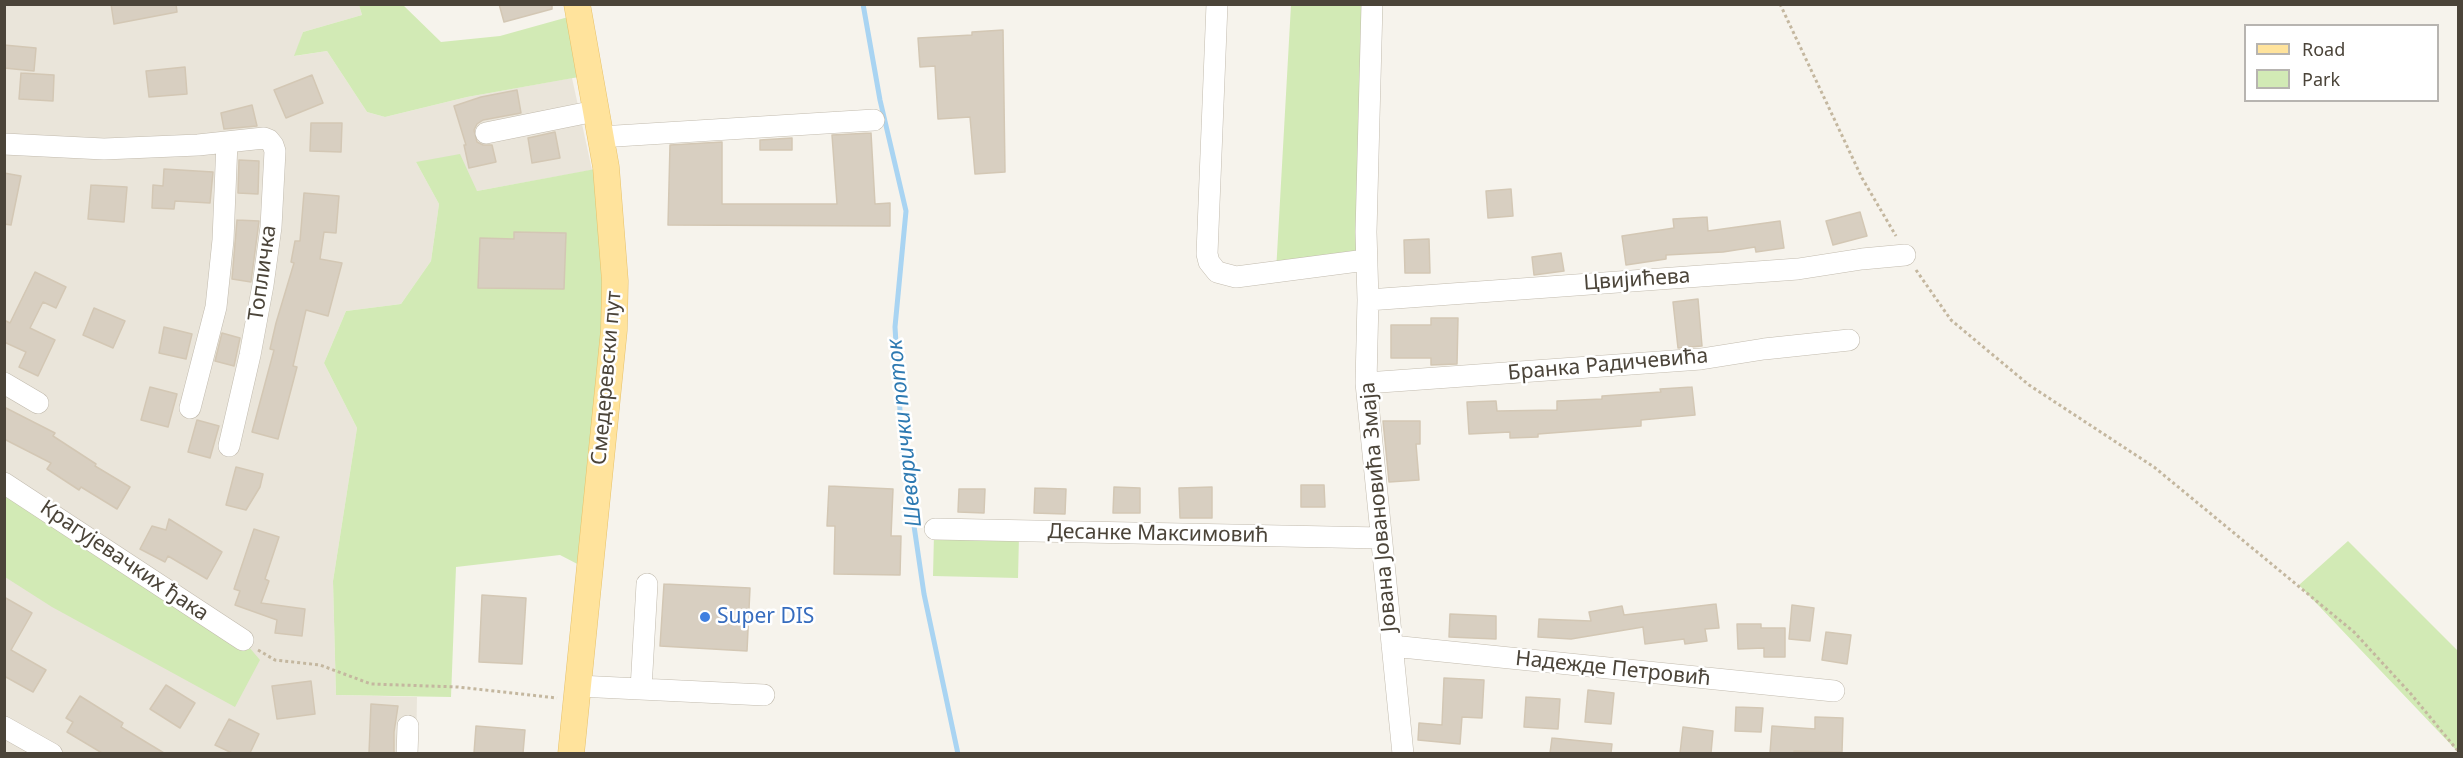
<!DOCTYPE html>
<html>
<head>
<meta charset="utf-8">
<style>
  body { margin:0 }
  #map { position:relative; width:2463px; height:758px; overflow:hidden; background:#f6f3ec; font-family:"Noto Sans",sans-serif }
  canvas { display:block }
  .frame { position:absolute; inset:0; border:6px solid #4b4439; pointer-events:none }
  .legend { position:absolute; left:2244px; top:24px; width:195px; height:78px; box-sizing:border-box; background:#fff; border:2px solid #b7b4b0; margin:0; padding:8px 10px; list-style:none; font-size:18px; color:#4b4439 }
  .legend li { display:flex; align-items:center; gap:12px; height:30px }
  .legend b { width:30px; border:2px solid #b7b4b0 }
</style>
</head>
<body>
<div id="map">
<canvas width="2463" height="758"></canvas>
<div class="frame"></div>
<ul class="legend">
<li><b style="height:8px;background:#ffe39c"></b>Road</li>
<li><b style="height:16px;background:#d2eab5"></b>Park</li>
</ul>
</div>
<script>
const ctx = document.querySelector('canvas').getContext('2d');
ctx.lineJoin = 'round';
function fill(path, color) { ctx.fillStyle = color; ctx.fill(path, 'evenodd'); }
const toPath = rows => new Path2D(rows.map(r => 'M' + r).join(''));
function stroke(path, color, width, dash) { ctx.strokeStyle = color; ctx.lineWidth = width; ctx.lineCap = dash ? 'butt' : 'round'; ctx.setLineDash(dash || []); ctx.stroke(path); }
function write(font, color, halo, rows, align = 'center') {
  ctx.font = font + ' "Noto Sans",sans-serif'; ctx.lineWidth = 5; ctx.setLineDash([]); ctx.textBaseline = 'middle'; ctx.strokeStyle = halo; ctx.fillStyle = color; for (const [text, x, y, turn = 0] of rows) {
    ctx.save(); ctx.translate(x, y); ctx.rotate((+turn || 0) * Math.PI / 180); ctx.textAlign = isNaN(turn) ? turn : align; if (halo) ctx.strokeText(text, 0, 0); ctx.fillText(text, 0, 0); ctx.restore();
  }
}
const residential = toPath([
  [4,5,359,5,362,15,303,32,295,56,327,51,367,112,385,117,467,97,572,78,592,170,477,191,416,162,439,204,431,261,401,304,346,311,324,363,357,428,333,581,336,695,417,697,416,753,5,753]
]);
const green = toPath([
  [359,5,403,5,441,42,500,36,579,14,590,75,467,97,385,117,367,112,327,51,294,56,303,32,362,15],
  [1291,5,1383,5,1366,260,1276,272],
  [460,154,477,191,606,167,611,212,589,570,560,555,456,567,451,697,336,695,333,581,357,428,324,363,346,311,401,304,431,261,439,204,416,162],
  [4,483,243,640,260,660,235,707,52,607,5,577],
  [934,534,1019,536,1018,578,933,576],
  [2348,541,2458,651,2458,752,2299,585]
]);
const stream = toPath([
  [863,4,880,100,906,211,895,327,902,444,924,594,958,754]
]);
const building = toPath([
  [111,4,176,4,177,12,114,24,111,4],
  [499,4,552,4,552,9,504,22,499,4],
  [1003,30,1005,172,975,174,970,117,938,119,935,66,920,67,918,38,972,35,972,32,1003,30],
  [4,45,36,48,34,71,4,68,4,45],
  [185,67,187,94,149,97,146,71,185,67],
  [21,73,54,75,53,101,19,99,21,73],
  [312,75,323,103,286,118,274,90,312,75],
  [517,90,521,113,483,120,477,124,474,130,477,142,483,145,492,145,496,162,469,168,464,145,466,145,454,106,481,97,517,90],
  [252,105,257,126,224,129,221,113,252,105],
  [311,123,342,123,341,152,310,151,311,123],
  [555,132,560,158,532,163,528,138,555,132],
  [871,133,875,204,890,203,890,226,668,225,670,145,722,142,722,204,837,204,832,135,871,133],
  [792,138,792,150,760,150,760,140,792,138],
  [239,160,259,161,258,194,238,193,239,160],
  [164,169,213,172,210,203,175,201,174,209,152,208,153,185,163,186,164,169],
  [4,173,21,176,11,225,4,224,4,173],
  [91,185,127,187,124,222,88,219,91,185],
  [1511,189,1513,216,1488,218,1486,191,1511,189],
  [304,193,339,196,336,233,324,232,320,259,342,263,328,316,306,310,293,366,297,367,278,439,252,432,274,350,270,349,276,323,294,263,291,262,295,241,300,241,304,193],
  [1860,212,1867,236,1833,245,1826,221,1860,212],
  [1707,217,1708,231,1780,221,1784,248,1756,252,1755,247,1723,252,1666,255,1666,259,1626,265,1622,236,1674,228,1673,219,1707,217],
  [237,220,259,221,251,282,232,279,237,220],
  [514,232,566,233,564,289,478,288,480,238,514,239,514,232],
  [1429,239,1430,273,1405,273,1404,240,1429,239],
  [1561,253,1564,271,1534,275,1532,257,1561,253],
  [35,272,66,287,56,308,43,302,30,328,55,340,38,376,19,367,26,352,4,342,4,320,10,323,35,272],
  [1698,299,1702,346,1678,348,1673,302,1698,299],
  [94,308,125,321,113,348,83,335,94,308],
  [1431,318,1458,318,1457,364,1431,365,1431,358,1391,358,1391,325,1431,325,1431,318],
  [164,327,192,334,186,359,159,353,164,327],
  [222,333,240,338,234,366,215,361,222,333],
  [150,387,177,394,168,427,141,420,150,387],
  [1692,387,1695,415,1641,420,1641,426,1538,434,1538,437,1510,438,1510,432,1469,434,1467,402,1496,401,1497,411,1557,410,1557,401,1602,399,1602,396,1661,392,1660,389,1692,387],
  [4,407,55,433,53,436,96,464,95,466,130,487,117,509,81,487,79,490,47,469,51,463,4,439,4,407],
  [197,420,219,426,210,458,188,452,197,420],
  [1383,421,1420,421,1420,444,1416,444,1419,480,1389,482,1383,421],
  [236,467,263,474,260,487,246,510,226,505,236,467],
  [1301,485,1324,485,1325,507,1301,507,1301,485],
  [829,486,893,489,891,536,901,536,900,575,834,574,835,526,827,526,829,486],
  [1114,487,1140,488,1140,513,1113,513,1114,487],
  [1212,487,1212,518,1180,518,1179,488,1212,487],
  [1035,488,1066,489,1065,514,1034,513,1035,488],
  [959,489,985,489,984,513,958,512,959,489],
  [169,519,222,552,207,579,168,556,165,562,140,549,152,526,166,530,169,519],
  [254,529,279,537,265,579,269,581,261,603,305,609,302,636,275,633,277,620,235,605,240,591,234,589,254,529],
  [664,584,750,588,747,651,660,646,664,584],
  [482,595,526,598,522,664,479,662,482,595],
  [4,597,32,613,11,650,46,670,33,692,4,676,4,597],
  [1716,604,1719,628,1705,629,1707,641,1685,644,1684,639,1645,644,1643,627,1571,639,1538,637,1539,619,1591,621,1589,612,1622,606,1624,615,1716,604],
  [1792,605,1814,608,1810,641,1789,639,1792,605],
  [1450,614,1496,616,1496,639,1449,637,1450,614],
  [1737,624,1761,624,1761,628,1785,628,1785,657,1764,657,1764,648,1738,649,1737,624],
  [1826,632,1851,635,1847,664,1822,660,1826,632],
  [1444,678,1484,680,1482,718,1462,717,1460,744,1418,740,1419,723,1442,725,1444,678],
  [311,681,315,714,277,719,272,686,311,681],
  [166,685,195,703,180,728,150,709,166,685],
  [1588,690,1614,693,1611,724,1585,722,1588,690],
  [80,696,123,723,121,727,164,753,102,753,67,732,73,722,66,718,80,696],
  [1526,697,1560,699,1558,729,1524,727,1526,697],
  [371,704,398,706,394,732,394,753,369,753,371,704],
  [1736,707,1763,708,1761,732,1735,731,1736,707],
  [1815,717,1843,718,1842,752,1794,751,1794,753,1770,753,1772,726,1815,729,1815,717],
  [229,719,259,734,250,753,232,753,215,745,229,719],
  [476,726,525,730,523,753,474,753,476,726],
  [1683,727,1713,731,1711,753,1680,753,1683,727],
  [1552,738,1612,744,1611,753,1550,753,1552,738]
]);
const path = toPath([
  [1780,4,1862,178,1896,236],
  [1916,270,1951,320,2029,385,2154,467,2354,632,2411,694,2458,751],
  [258,650,275,660,320,665,371,684,458,687,557,698]
]);
const minor = toPath([
  [1217,4,1207,254,1209,262,1217,272,1236,277,1366,260],
  [1372,4,1366,232,1368,300,1366,383,1403,754],
  [486,133,595,111],
  [600,137,874,120],
  [4,144,104,149,198,145,264,138,269,140,273,145,275,151,271,227,263,285,250,355,229,446],
  [1368,300,1798,269,1862,259,1905,255],
  [4,383,38,403],
  [1366,383,1701,359,1764,349,1849,340],
  [190,408,216,307,223,240,227,142],
  [4,483,243,640],
  [935,529,1381,538],
  [1392,646,1834,691],
  [578,686,764,695],
  [641,689,647,584],
  [4,727,52,754],
  [407,754,408,726]
]);
const major = toPath([
  [571,754,614,330,615,281,606,167,577,4]
]);
const markers = [
  [705,617,6,"#3f7fe0"]
];
const streetNames = [
  ["Топличка",263,273,-82],
  ["Цвијићева",1637,280,-4],
  ["Бранка Радичевића",1608,365,-5],
  ["Смедеревски пут",607,378,-85],
  ["Јована Јовановића Змаја",1379,507,-95],
  ["Десанке Максимовић",1158,534,1],
  ["Крагујевачких ђака",124,561,34],
  ["Надежде Петровић",1613,669,6]
];
const shopNames = [
  ["Super DIS",717,617]
];
const waterNames = [
  ["Шеварички поток",905,433,-96]
];
fill(residential, '#eae5da');
fill(green, '#d2eab5');
stroke(stream, '#a9d4f2', 5);
fill(building, '#d8cfc1');
stroke(building, '#d3c7b4', 1.5);
stroke(minor, '#c2bbae', 22);
stroke(major, '#e6c16a', 27);
stroke(path, '#c4b79f', 3, [3, 3]);
stroke(minor, '#fff', 21);
stroke(major, '#ffe39c', 26);
for (const [x, y, r, color] of markers) { const dot = new Path2D(); dot.arc(x, y, r, 0, 2 * Math.PI); ctx.fillStyle = color; ctx.fill(dot); stroke(dot, '#fff', 2); }
write('21px', '#4b4439', '#fff', streetNames);
write('21px', '#366cbe', '#fff', shopNames, 'left');
write('italic 22px', '#2e7ab2', '#fff', waterNames);
</script>
</body>
</html>
